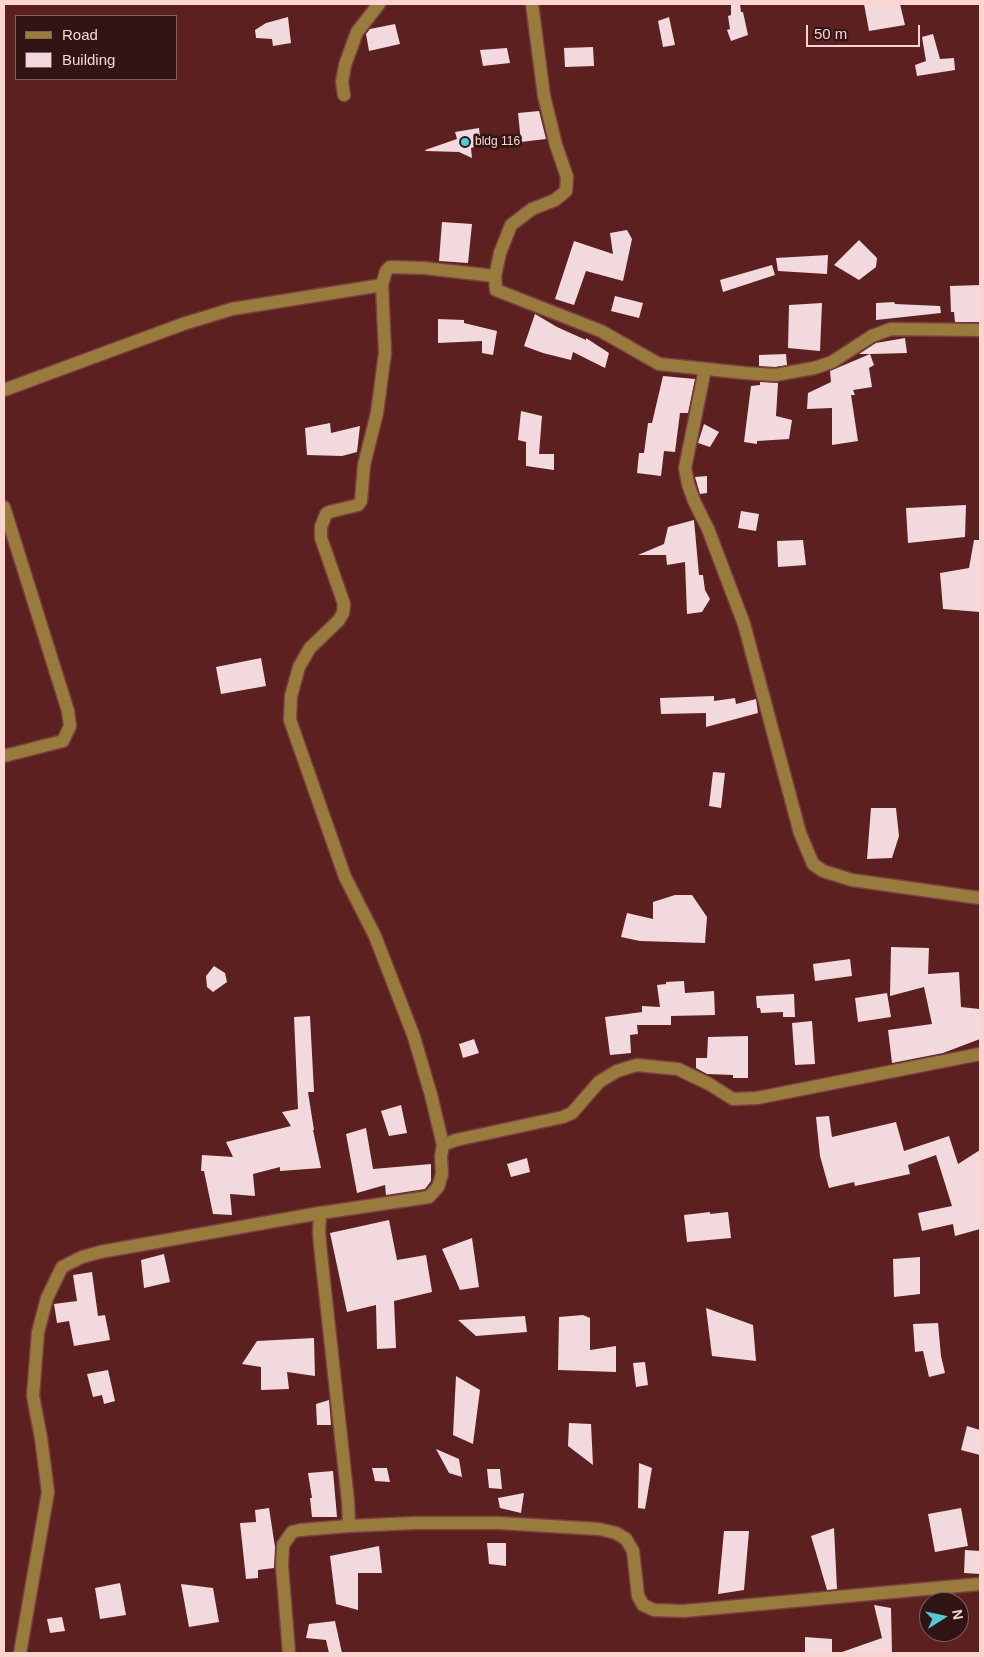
<!DOCTYPE html>
<html>
<head>
<meta charset="utf-8">
<style>
  body { margin:0 }
  #map { position:relative; width:984px; height:1657px; overflow:hidden; background:#5b201f; font-family:Helvetica,sans-serif }
  canvas { display:block }
  .frame { position:absolute; inset:0; border:5px solid #fbd4d0; pointer-events:none }
  .legend { position:absolute; left:15px; top:15px; width:162px; height:65px; box-sizing:border-box; background:#301514; border:1px solid #81615f; margin:0; padding:6px 9px; list-style:none; font-size:15px; color:#fbd4d0 }
  .legend li { display:flex; align-items:center; gap:10px; height:25px }
  .legend b { width:25px; border:1px solid #81615f }
  .north { position:absolute; left:919px; top:1592px; width:50px; height:50px; box-sizing:border-box; background:#301514; border:1px solid #81615f; border-radius:50%; rotate:80deg; font-size:14px; font-weight:700; line-height:20px; text-align:center; color:#fbd4d0 }
  .north::after { content:''; display:block; margin:auto; width:18px; height:22px; background:#52cbd7; clip-path:polygon(50% 0,100% 100%,50% 72%,0 100%) }
  .scale { position:absolute; left:806px; top:25px; width:114px; height:22px; box-sizing:border-box; border:2px solid #fbd4d0; border-top:0; padding-left:6px; font-size:15px; line-height:18px; white-space:nowrap; color:#fbd4d0; -webkit-text-stroke:4px #301514; paint-order:stroke }
</style>
</head>
<body>
<div id="map">
<canvas width="984" height="1657"></canvas>
<div class="frame"></div>
<ul class="legend">
<li><b style="height:6px;background:#997b3d"></b>Road</li>
<li><b style="height:14px;background:#f1d9de"></b>Building</li>
</ul>
<div class="north">N</div>
<div class="scale">50 m</div>
</div>
<script>
const ctx = document.querySelector('canvas').getContext('2d');
ctx.lineJoin = 'round';
function fill(path, color) { ctx.fillStyle = color; ctx.fill(path, 'evenodd'); }
const toPath = rows => new Path2D(rows.map(r => 'M' + r).join(''));
function stroke(path, color, width, dash) { ctx.strokeStyle = color; ctx.lineWidth = width; ctx.lineCap = dash ? 'butt' : 'round'; ctx.setLineDash(dash || []); ctx.stroke(path); }
function write(font, color, halo, rows, align = 'center') {
  ctx.font = font + ' Helvetica,sans-serif'; ctx.lineWidth = 5; ctx.setLineDash([]); ctx.textBaseline = 'middle'; ctx.strokeStyle = halo; ctx.fillStyle = color; for (const [text, x, y, turn = 0] of rows) {
    ctx.save(); ctx.translate(x, y); ctx.rotate((+turn || 0) * Math.PI / 180); ctx.textAlign = isNaN(turn) ? turn : align; if (halo) ctx.strokeText(text, 0, 0); ctx.fillText(text, 0, 0); ctx.restore();
  }
}
const building = toPath([
  [731,4,740,4,741,12,743,12,748,35,731,41,727,30,730,29,728,16,731,15],
  [864,4,900,4,905,25,869,31],
  [288,17,291,43,273,46,272,39,256,38,255,30,266,23],
  [669,17,675,45,663,47,658,21],
  [395,24,400,44,369,51,366,34,370,29],
  [933,34,940,59,954,58,955,70,917,76,915,65,926,61,922,37],
  [593,47,594,66,565,67,564,48],
  [507,48,510,63,483,66,480,50],
  [539,111,546,139,521,142,518,113],
  [479,128,481,145,471,148,472,158,459,152,426,151,425,150,457,139,455,132],
  [442,222,472,224,468,263,439,261],
  [627,230,632,239,623,281,586,271,574,305,555,299,574,241,613,254,610,233],
  [859,240,877,258,876,267,859,280,834,265],
  [828,255,827,274,778,271,776,258],
  [772,265,775,275,723,292,720,280],
  [980,285,980,322,955,322,954,312,951,312,950,286],
  [615,296,643,303,639,318,611,311],
  [894,302,895,304,940,306,941,313,876,320,876,303],
  [822,303,820,351,788,348,789,305],
  [535,314,557,327,586,340,586,338,609,353,605,368,573,352,571,360,543,353,524,346],
  [438,319,464,320,464,323,497,331,493,355,482,353,482,341,438,343],
  [905,338,907,353,870,354,874,365,869,368,872,387,853,390,855,395,851,395,858,441,832,445,832,408,807,409,808,393,831,382,830,371,870,354,859,354,876,343],
  [786,354,787,365,775,367,759,366,759,355],
  [663,376,695,379,688,413,680,413,675,452,664,451,661,476,637,473,639,453,644,453,648,423,652,423],
  [760,382,778,383,776,416,792,420,789,439,757,441,757,444,744,442,751,386,760,385],
  [521,411,542,416,539,454,554,454,554,470,526,466,526,442,518,440],
  [330,423,331,433,360,426,357,452,342,456,307,455,305,428],
  [704,424,719,432,710,447,698,443],
  [707,476,707,493,700,494,695,477],
  [966,505,965,537,908,543,906,508],
  [741,511,759,514,756,531,738,528],
  [694,520,699,575,703,575,705,590,710,599,702,612,687,614,685,562,667,565,666,555,638,555,664,544,668,527],
  [803,540,806,565,778,567,777,541],
  [974,540,980,540,980,612,943,609,940,573,969,568],
  [261,658,266,686,221,694,216,667],
  [714,696,714,701,735,698,736,704,756,699,758,713,706,727,706,713,661,714,660,698],
  [713,772,725,773,721,808,709,806],
  [871,808,896,808,899,836,892,858,867,859],
  [675,895,692,895,707,917,705,943,640,941,621,937,627,913,653,919,653,902],
  [891,947,929,948,928,974,959,972,961,1007,979,1009,980,1039,943,1053,892,1063,888,1030,932,1024,924,987,890,996],
  [850,959,852,976,815,981,813,964],
  [214,966,225,973,227,982,213,992,207,987,206,976],
  [684,981,685,993,714,991,715,1015,671,1016,671,1025,637,1025,638,1034,630,1035,631,1053,610,1055,605,1017,642,1012,642,1006,660,1007,657,985,666,984,666,982],
  [887,993,891,1017,858,1022,855,998],
  [794,994,795,1017,783,1017,783,1012,761,1013,760,1008,757,1008,756,996],
  [310,1016,314,1092,308,1092,314,1130,313,1130,321,1168,280,1171,280,1167,253,1174,255,1196,230,1194,232,1215,213,1214,204,1171,201,1171,202,1155,233,1157,226,1142,291,1126,282,1112,298,1109,294,1017],
  [812,1021,815,1064,795,1065,792,1023],
  [748,1036,748,1078,733,1078,733,1075,707,1074,696,1068,696,1058,707,1058,708,1037],
  [474,1039,479,1053,463,1058,459,1044],
  [401,1105,407,1133,389,1136,381,1111],
  [829,1116,832,1137,896,1122,904,1151,949,1136,958,1164,980,1150,980,1229,955,1236,953,1224,922,1231,918,1213,952,1206,936,1155,908,1165,910,1174,855,1186,854,1182,829,1188,820,1156,816,1117],
  [366,1128,373,1169,431,1164,431,1181,425,1189,386,1195,385,1185,357,1193,346,1134],
  [527,1158,530,1172,511,1177,507,1164],
  [710,1212,710,1214,728,1212,731,1238,687,1242,684,1215],
  [389,1220,397,1260,426,1255,432,1292,394,1301,396,1348,377,1349,376,1305,347,1312,330,1233],
  [472,1238,479,1287,460,1290,442,1249],
  [164,1254,170,1282,144,1288,141,1260],
  [920,1257,920,1294,894,1297,893,1259],
  [92,1272,98,1316,105,1315,110,1340,74,1346,69,1321,57,1323,54,1304,77,1301,73,1275],
  [706,1308,753,1325,756,1361,712,1356],
  [583,1315,590,1318,590,1350,616,1346,616,1372,558,1370,559,1317],
  [525,1316,527,1332,476,1336,458,1320],
  [938,1323,941,1356,945,1373,929,1377,923,1351,915,1352,913,1324],
  [314,1338,315,1376,287,1372,289,1389,261,1390,261,1367,242,1364,257,1341],
  [645,1362,648,1385,636,1387,633,1363],
  [108,1370,115,1401,104,1404,102,1395,93,1397,87,1374],
  [456,1376,480,1390,473,1444,453,1435],
  [329,1400,331,1425,317,1425,316,1404],
  [569,1423,591,1424,593,1465,568,1446],
  [967,1426,980,1430,980,1455,961,1450],
  [436,1449,459,1459,462,1477,449,1473],
  [639,1463,652,1468,645,1509,638,1508],
  [372,1468,387,1468,390,1482,375,1481],
  [487,1469,500,1469,502,1489,489,1488],
  [333,1471,337,1517,312,1517,310,1498,312,1498,308,1473],
  [524,1493,521,1513,500,1508,498,1498],
  [269,1508,275,1547,274,1568,258,1570,258,1578,246,1579,240,1523,256,1522,255,1510],
  [961,1508,968,1546,935,1552,928,1514],
  [834,1528,837,1589,827,1590,811,1536],
  [724,1531,749,1531,744,1590,718,1594],
  [487,1543,506,1543,506,1566,489,1564],
  [379,1546,382,1573,358,1573,358,1610,336,1604,330,1556],
  [965,1550,980,1551,980,1574,964,1573],
  [120,1583,126,1615,100,1619,95,1588],
  [181,1584,213,1588,219,1622,189,1627],
  [874,1605,891,1608,892,1653,843,1653,842,1652,882,1638],
  [62,1617,65,1631,50,1633,47,1619],
  [335,1621,342,1653,329,1653,326,1640,306,1638,309,1624],
  [805,1637,832,1639,832,1653,805,1653]
]);
const minor = toPath([
  [532,4,544,96,556,145,567,177,566,191,555,200,532,209,511,225,500,253,495,276,496,290,601,331,659,364,745,373,775,375,814,368,832,362,872,336,891,329,980,330],
  [344,95,342,82,345,65,357,32,379,4],
  [705,369,685,468,688,484,694,501,708,529,744,624,800,833,813,864,823,871,852,880,980,898],
  [4,390,183,324,232,309,382,285],
  [4,507,68,711,70,726,63,741,4,756],
  [443,1145,431,1095,414,1037,375,936,345,877,290,720,291,696,299,667,310,648,339,620,343,613,344,604,321,538,321,527,326,514,329,512,358,505,361,501,364,465,377,413,385,353,382,285,386,271,390,267,424,268,495,276],
  [349,1526,415,1523,499,1523,599,1529,616,1533,626,1539,633,1551,638,1596,643,1605,654,1610,684,1611,980,1584],
  [20,1653,48,1492,41,1438,33,1396,38,1332,47,1298,62,1267,82,1257,100,1252,320,1213],
  [289,1653,282,1566,283,1545,292,1532,300,1530,349,1526,348,1501,321,1254,319,1233,320,1213,429,1197,438,1187,442,1174,441,1156,443,1145,456,1140,563,1117,572,1113,599,1082,617,1071,637,1065,678,1069,709,1084,733,1099,757,1098,980,1054]
]);
const markers = [
  [465,142,5,"#52cbd7"]
];
const poiNames = [
  ["bldg 116",475,142]
];
fill(building, '#f1d9de');
stroke(minor, '#78403f', 15);
stroke(minor, '#997b3d', 12);
for (const [x, y, r, color] of markers) { const dot = new Path2D(); dot.arc(x, y, r, 0, 2 * Math.PI); ctx.fillStyle = color; ctx.fill(dot); stroke(dot, '#301514', 2); }
write('12px', '#fbd4d0', '#301514', poiNames, 'left');
</script>
</body>
</html>
